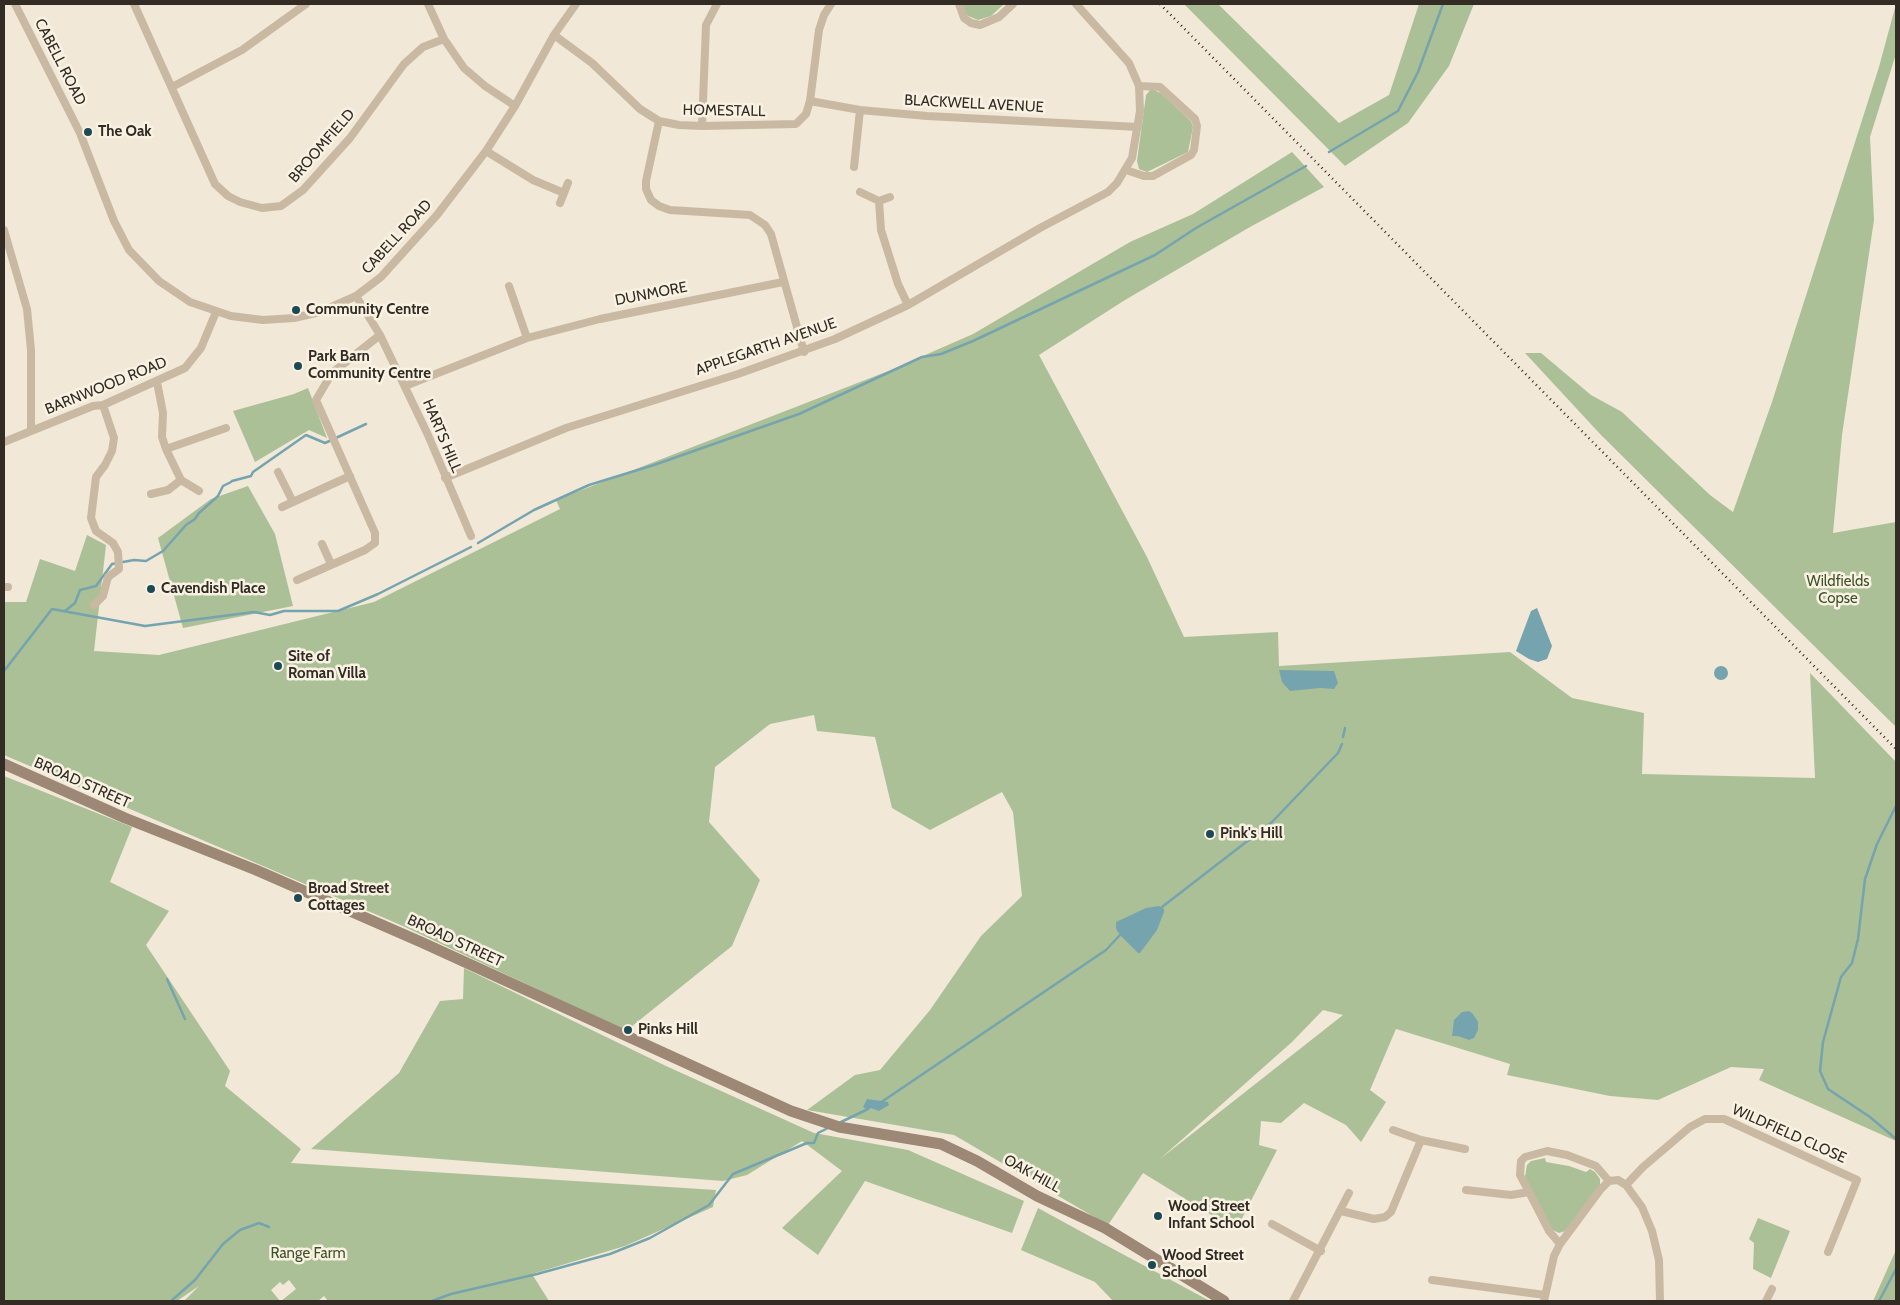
<!DOCTYPE html>
<html>
<head>
<meta charset="utf-8">
<style>
  body { margin:0 }
  #map { position:relative; width:1900px; height:1305px; overflow:hidden; background:#f1e8d7; font-family:Cabin,sans-serif }
  canvas { display:block }
  .frame { position:absolute; inset:0; border:5px solid #332c25; pointer-events:none }
</style>
</head>
<body>
<div id="map">
<canvas width="1900" height="1305"></canvas>
<div class="frame"></div>
</div>
<script>
const ctx = document.querySelector('canvas').getContext('2d');
ctx.lineJoin = 'round';
function fill(path, color) { ctx.fillStyle = color; ctx.fill(path, 'evenodd'); }
const toPath = rows => new Path2D(rows.map(r => 'M' + r).join(''));
function stroke(path, color, width, dash) { ctx.strokeStyle = color; ctx.lineWidth = width; ctx.lineCap = dash ? 'butt' : 'round'; ctx.setLineDash(dash || []); ctx.stroke(path); }
function write(font, color, halo, rows, align = 'center') {
  ctx.font = font + ' Cabin,sans-serif'; ctx.lineWidth = 5; ctx.setLineDash([]); ctx.textBaseline = 'middle'; ctx.strokeStyle = halo; ctx.fillStyle = color; for (const [text, x, y, turn = 0] of rows) {
    ctx.save(); ctx.translate(x, y); ctx.rotate((+turn || 0) * Math.PI / 180); ctx.textAlign = isNaN(turn) ? turn : align; if (halo) ctx.strokeText(text, 0, 0); ctx.fillText(text, 0, 0); ctx.restore();
  }
}
const green = toPath([
  [962,4,1004,4,991,16,978,20,966,15],
  [1184,4,1218,4,1339,123,1389,95,1419,4,1474,4,1449,66,1408,123,1345,166],
  [1896,4,1896,54,1870,137,1874,220,1842,435,1833,533,1896,522,1896,727,1601,435,1525,353,1541,353,1591,395,1622,412,1710,495,1733,512,1772,402,1879,67],
  [1151,89,1161,93,1191,121,1193,127,1188,152,1147,172,1139,169,1137,161,1146,95],
  [1292,152,1324,187,1250,227,1125,300,1039,355,1147,557,1184,637,1278,632,1279,666,1510,652,1572,698,1644,713,1642,774,1815,778,1810,673,1896,762,1896,1141,1759,1080,1764,1069,1731,1067,1658,1100,1610,1096,1507,1075,1510,1064,1380,1024,1396,1029,1370,1090,1386,1102,1361,1142,1346,1125,1304,1103,1281,1123,1261,1121,1259,1145,1277,1150,1236,1230,1143,1173,1108,1225,954,1135,807,1110,855,1075,880,1070,930,1010,981,936,1022,896,1013,812,1002,792,930,830,892,808,875,737,817,731,814,715,770,724,715,767,709,822,760,880,732,946,626,1031,403,926,4,755,4,602,26,602,40,559,75,571,87,535,106,545,94,651,159,655,374,602,560,509,556,500,891,370,973,334,1130,242,1193,214],
  [1323,1010,1343,1015,1160,1159,1292,1042],
  [308,388,327,438,309,430,255,462,233,411,294,394],
  [248,486,275,534,293,606,183,628,158,538,211,499],
  [4,776,132,827,110,882,169,911,146,945,230,1071,225,1086,301,1149,291,1163,716,1190,713,1207,625,1246,532,1274,549,1301,328,1301,324,1296,318,1301,281,1301,296,1289,289,1280,283,1285,280,1282,271,1290,280,1301,184,1301,199,1286,177,1301,4,1301],
  [464,968,666,1066,814,1133,908,1150,1024,1201,1012,1233,865,1181,818,1255,782,1228,842,1171,802,1141,747,1175,723,1181,311,1149,399,1073,440,1001,463,999],
  [1545,1158,1546,1162,1569,1166,1586,1172,1590,1169,1595,1172,1600,1179,1600,1187,1565,1231,1559,1233,1551,1229,1525,1177,1527,1165,1531,1161],
  [1038,1208,1102,1243,1210,1301,1113,1301,1095,1282,1021,1250],
  [1758,1218,1790,1231,1771,1278,1753,1269,1754,1243,1749,1239],
  [1896,1244,1896,1301,1873,1301,1895,1252]
]);
const water = toPath([
  [1537,608,1552,646,1547,659,1538,662,1529,659,1516,651,1531,611],
  '1714 673a7 7 0 1 1 14 0a7 7 0 1 1-14 0Z',
  [1279,670,1334,671,1338,683,1334,689,1320,688,1290,691,1282,682],
  [1159,906,1164,909,1164,912,1157,930,1140,953,1138,953,1120,935,1116,929,1116,922,1146,908],
  [1469,1011,1473,1014,1478,1022,1478,1030,1474,1038,1469,1040,1458,1036,1452,1036,1454,1020,1462,1012],
  [867,1099,888,1102,889,1105,879,1111,871,1108,868,1110,863,1107]
]);
const stream = toPath([
  [1329,152,1398,111,1418,72,1443,4],
  [232,481,251,476,253,472,306,435,325,443,366,424],
  [478,543,534,510,589,485,654,465,799,414,922,357,941,354,973,341,1155,255,1196,228,1306,166],
  [65,611,75,603,80,590,96,586,112,564,134,560,146,561,163,551,186,525,195,519,199,513,218,496,223,486,231,482],
  [4,671,52,609,145,626,254,612,270,615,284,611,338,611,378,594,471,547],
  [1343,737,1345,728],
  [1896,806,1877,844,1865,879,1858,939,1852,963,1841,977,1823,1042,1820,1071,1828,1089,1870,1117,1896,1139],
  [1162,907,1272,822,1338,753,1342,744],
  [167,979,185,1019],
  [880,1103,1106,950,1120,935],
  [839,1123,868,1109],
  [171,1301,195,1280,223,1244,240,1230,259,1223,269,1227],
  [432,1301,451,1294,537,1274,610,1254,650,1238,709,1205,733,1174,807,1143,814,1143,818,1133,828,1128],
  [1879,1301,1896,1269]
]);
const street = toPath([
  [15,4,80,133,114,221,129,250,159,281,190,302,231,316,263,320,294,318,320,312,356,296,381,277,437,215,486,151,515,106,554,35,576,4],
  [134,4,215,184,228,196,240,202,262,208,281,206,303,190,350,138,404,64,423,47,444,39],
  [428,4,444,39,464,68,485,86,515,106],
  [959,4,964,18,971,23,980,25,999,17,1013,4],
  [554,35,592,63,640,109,659,121,679,125,702,126,796,124,806,114,810,101,819,30,824,15,831,4],
  [172,87,242,50,306,4],
  [810,101,860,110,927,116,1138,127],
  [659,121,646,181,646,189,651,200,659,206,670,210,750,215,765,225,771,234,804,352],
  [702,126,706,25,717,4],
  [486,151,533,180,564,193],
  [854,167,860,110],
  [1126,170,1144,176,1153,176,1191,155,1194,150,1197,126,1195,119,1160,87,1139,86],
  [860,192,879,201,881,230,898,284,908,305],
  [879,201,890,197],
  [560,203,568,183],
  [4,230,27,309,31,350,31,431],
  [509,286,527,338],
  [356,296,380,335,428,435,471,536],
  [157,382,163,413,162,437,166,449,181,480,199,491],
  [405,386,527,338,600,319,783,282],
  [4,442,93,406,103,405,185,368,201,348,216,312],
  [166,449,226,428],
  [278,472,293,502],
  [445,478,566,428,738,374,835,339,908,305,1040,228,1108,192,1117,183,1132,158,1140,111,1139,86,1129,63,1076,4],
  [151,494,168,490,181,480],
  [282,507,350,476],
  [322,544,331,564],
  [297,580,365,550,375,543,375,533,316,400,332,373,380,335],
  [4,587,8,587],
  [94,605,103,596,108,577,119,569,118,552,113,543,96,531,91,518,96,477,105,465,112,451,114,438,103,405],
  [1393,1130,1421,1140,1465,1149],
  [1626,1185,1643,1167,1690,1127,1705,1119,1724,1119,1857,1180,1828,1252],
  [1466,1190,1511,1195,1529,1192],
  [1341,1211,1374,1219,1385,1217,1391,1212,1421,1140],
  [1272,1224,1321,1251],
  [1560,1244,1549,1231,1529,1192,1520,1175,1521,1161,1525,1157,1547,1151,1567,1155,1596,1166,1609,1181],
  [1432,1280,1545,1295],
  [1293,1301,1349,1193],
  [1544,1301,1554,1256,1560,1244,1600,1190,1609,1181,1618,1180,1626,1185,1642,1207,1652,1231,1659,1260,1660,1301],
  [1766,1301,1772,1289]
]);
const secondary = toPath([
  [4,764,125,818,256,870,421,942,791,1111,839,1127,941,1144,977,1161,1037,1196,1105,1228,1224,1301]
]);
const rail = toPath([
  [1160,4,1896,749]
]);
const markers = [
  [88,132,5,"#1b4955"],
  [296,310,5,"#1b4955"],
  [298,366,5,"#1b4955"],
  [151,589,5,"#1b4955"],
  [278,666,5,"#1b4955"],
  [1210,834,5,"#1b4955"],
  [298,898,5,"#1b4955"],
  [628,1030,5,"#1b4955"],
  [1158,1216,5,"#1b4955"],
  [1152,1265,5,"#1b4955"]
];
const streetNames = [
  ["CABELL ROAD",60,62,63],
  ["BLACKWELL AVENUE",974,104,3],
  ["HOMESTALL",724,111,1],
  ["BROOMFIELD",322,146,-49],
  ["CABELL ROAD",397,237,-47],
  ["DUNMORE",651,294,-11],
  ["APPLEGARTH AVENUE",766,347,-19],
  ["BARNWOOD ROAD",106,386,-22],
  ["HARTS HILL",442,436,67],
  ["BROAD STREET",82,783,24],
  ["BROAD STREET",455,941,25],
  ["WILDFIELD CLOSE",1789,1134,24],
  ["OAK HILL",1032,1174,29]
];
const poiNames = [
  ["The Oak",98,132],
  ["Community Centre",306,310],
  ["Park Barn",308,357],
  ["Community Centre",308,374],
  ["Cavendish Place",161,589],
  ["Site of",288,657],
  ["Roman Villa",288,674],
  ["Pink's Hill",1220,834],
  ["Broad Street",308,889],
  ["Cottages",308,906],
  ["Pinks Hill",638,1030],
  ["Wood Street",1168,1207],
  ["Infant School",1168,1224],
  ["Wood Street",1162,1256],
  ["School",1162,1273]
];
const parkNames = [
  ["Wildfields",1838,582],
  ["Copse",1838,599],
  ["Range Farm",308,1254]
];
fill(green, '#acc097');
fill(water, '#75a4ae');
stroke(stream, '#75a4ae', 2.5);
stroke(street, '#c9b9a3', 8);
stroke(secondary, '#9c8874', 11);
stroke(rail, '#332c25', 2.5, [1, 4]);
for (const [x, y, r, color] of markers) { const dot = new Path2D(); dot.arc(x, y, r, 0, 2 * Math.PI); ctx.fillStyle = color; ctx.fill(dot); stroke(dot, '#f9f2e3', 2); }
write('15px', '#332c25', '#f9f2e3', streetNames);
write('bold 15px', '#332c25', '#f9f2e3', poiNames, 'left');
write('15px', '#3d5229', '#f9f2e3', parkNames);
</script>
</body>
</html>
